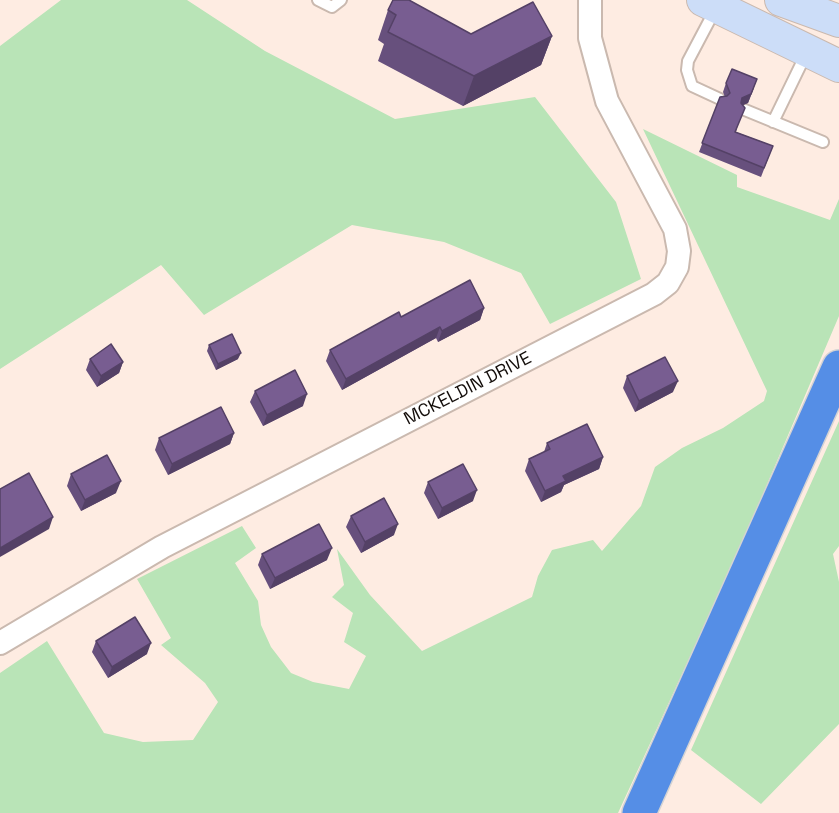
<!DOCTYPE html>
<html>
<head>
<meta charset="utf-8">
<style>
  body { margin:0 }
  canvas { display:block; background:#feece2 }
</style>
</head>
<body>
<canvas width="839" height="813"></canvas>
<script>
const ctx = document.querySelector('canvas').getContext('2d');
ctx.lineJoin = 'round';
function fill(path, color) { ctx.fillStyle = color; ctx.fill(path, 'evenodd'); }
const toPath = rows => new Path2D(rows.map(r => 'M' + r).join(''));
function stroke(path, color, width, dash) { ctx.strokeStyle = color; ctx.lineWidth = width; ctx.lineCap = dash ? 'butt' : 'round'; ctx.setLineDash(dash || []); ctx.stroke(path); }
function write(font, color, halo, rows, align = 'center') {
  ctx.font = font + ' "Space Grotesk",sans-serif'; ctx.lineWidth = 4.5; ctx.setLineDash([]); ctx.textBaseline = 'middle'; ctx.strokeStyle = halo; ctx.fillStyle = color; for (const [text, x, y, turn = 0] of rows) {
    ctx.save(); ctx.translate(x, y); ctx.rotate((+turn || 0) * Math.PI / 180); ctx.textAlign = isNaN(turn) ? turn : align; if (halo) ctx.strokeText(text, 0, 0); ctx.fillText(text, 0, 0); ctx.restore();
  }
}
const green = toPath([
  [61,0,187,0,265,51,395,119,535,97,616,202,641,279,550,324,521,273,444,242,352,225,204,315,161,265,0,369,0,46],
  [643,129,737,175,737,187,830,220,839,199,839,316,736,557,618,813,0,813,0,673,47,641,104,733,143,742,193,740,218,702,205,683,161,645,171,638,137,579,242,526,256,548,235,563,258,601,261,625,271,647,291,673,313,682,349,689,366,656,344,642,353,613,332,597,344,585,337,549,370,595,422,651,532,597,538,576,552,550,593,540,602,551,641,506,655,467,682,448,723,428,764,401,767,391],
  [839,421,839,546,833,554,839,582,839,724,761,804,691,750]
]);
const service = toPath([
  [318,0,332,7,341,0],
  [716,8,688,61,687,70,692,86,720,99],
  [745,110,823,142],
  [773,122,806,54]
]);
const minor = toPath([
  [0,643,162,547,654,294,668,283,677,267,679,251,675,229,607,101,590,38,590,0]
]);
const secondary = toPath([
  [703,0,839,66],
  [781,0,839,21]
]);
const motorway = toPath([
  [639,813,839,367]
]);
const wall = toPath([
  [388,10,471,34,552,36,541,65,463,106,378,61,384,44,378,40],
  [726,83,754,88,748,103,743,105,736,132,773,146,761,177,699,152,720,97,725,97,723,92],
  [484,308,480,320,438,342,436,338,342,390,326,361,330,350,401,317],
  [209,345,238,359,216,370,207,351],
  [90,359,123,362,119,373,97,387,86,370],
  [627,376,673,392,635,412,623,388],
  [255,391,303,406,263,426,250,402],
  [234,433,230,444,168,475,155,450,159,438],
  [547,443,603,457,599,469,564,485,561,492,541,502,525,471,529,459,544,452],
  [71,474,116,493,81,511,67,486],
  [428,482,473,501,438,519,424,493],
  [351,516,394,535,361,553,346,527],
  [262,554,327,560,270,589,258,565],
  [96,641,147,654,108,678,92,652]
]);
const shadedWall = toPath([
  [552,36,541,65,463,106,474,76],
  [757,79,748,103,738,107,742,98],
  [484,308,480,320,438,342,442,331],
  [440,327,436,338,342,390,346,379],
  [241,353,238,359,216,370,218,364],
  [123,362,119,373,97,387,101,376],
  [678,381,673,392,635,412,639,401],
  [307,394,303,406,263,426,267,415],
  [234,433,230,444,168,475,172,464],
  [603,457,599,469,564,485,561,492,541,502,545,491,563,476],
  [121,481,116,493,81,511,85,500],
  [477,490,473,501,438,519,442,508],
  [53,517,49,529,0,557,0,548],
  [398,524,394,535,361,553,365,542],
  [332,548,327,560,270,589,275,578],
  [151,643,147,654,108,678,112,667]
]);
const building = toPath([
  [393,0,409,0,471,34,533,2,552,36,474,76,388,32,396,15,388,10,393,0],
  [732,69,757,79,751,94,742,98,741,103,745,108,735,132,773,146,764,168,702,143,720,97,727,96,730,93,726,83,732,69],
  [470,280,484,308,442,331,440,327,346,379,330,350,399,312,401,317,470,280],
  [232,334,241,353,218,364,209,345,232,334],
  [111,344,123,362,101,376,90,359,111,344],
  [665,357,678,381,639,401,627,376,665,357],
  [295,370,307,394,267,415,255,391,295,370],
  [221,407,234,433,172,464,159,438,221,407],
  [587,424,603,457,563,476,566,481,545,491,529,459,550,449,547,443,587,424],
  [107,455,121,481,85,500,71,474,107,455],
  [463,464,477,490,442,508,428,482,463,464],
  [29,473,53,517,0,548,0,489,29,473],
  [384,498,398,524,365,542,351,516,384,498],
  [319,524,332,548,275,578,262,554,319,524],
  [135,617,151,643,112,667,96,641,135,617]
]);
const streetNames = [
  ["MCKELDIN DRIVE",468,389,-27]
];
fill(green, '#b9e4b7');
stroke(service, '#cab9af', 14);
stroke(minor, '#cab9af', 26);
stroke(secondary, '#cab9af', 34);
stroke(motorway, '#d4d3d3', 36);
stroke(service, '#fff', 10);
stroke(minor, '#fff', 22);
stroke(secondary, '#ccddf8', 32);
stroke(motorway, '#558ee6', 33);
fill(wall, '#67507d');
fill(shadedWall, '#544166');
fill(building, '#785d91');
stroke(building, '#544166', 1.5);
write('18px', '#120c09', '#fff', streetNames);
</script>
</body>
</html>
